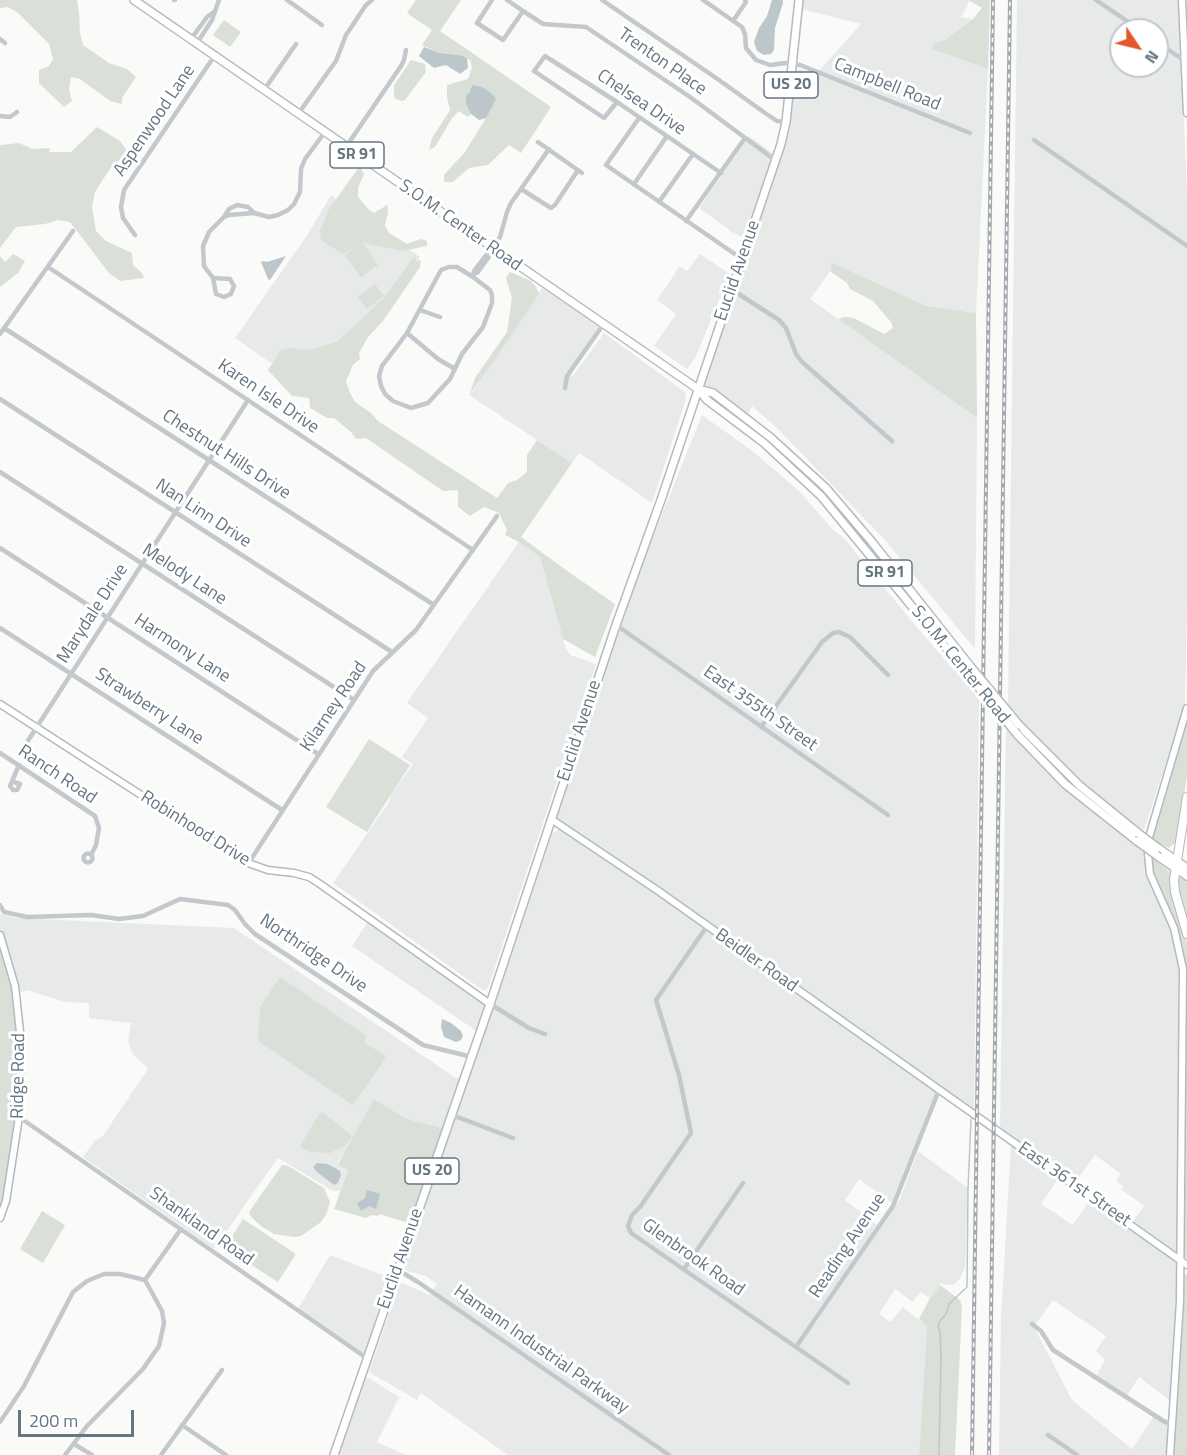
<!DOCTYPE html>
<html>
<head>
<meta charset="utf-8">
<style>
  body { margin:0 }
  #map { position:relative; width:1187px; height:1455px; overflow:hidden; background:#fafaf8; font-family:"Titillium Web",sans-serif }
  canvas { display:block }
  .north { position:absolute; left:1109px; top:18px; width:60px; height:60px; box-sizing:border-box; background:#fff; border:2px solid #c1c8cd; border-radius:50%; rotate:125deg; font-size:16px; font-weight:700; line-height:24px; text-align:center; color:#657683 }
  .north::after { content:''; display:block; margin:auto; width:21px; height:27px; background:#e4572e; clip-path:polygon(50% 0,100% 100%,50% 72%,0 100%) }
  .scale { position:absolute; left:18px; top:1410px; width:116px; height:27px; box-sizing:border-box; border:3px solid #657683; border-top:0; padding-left:8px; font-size:18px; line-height:21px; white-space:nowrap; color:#657683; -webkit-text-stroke:4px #fff; paint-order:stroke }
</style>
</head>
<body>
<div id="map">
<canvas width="1187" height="1455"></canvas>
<div class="north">N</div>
<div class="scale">200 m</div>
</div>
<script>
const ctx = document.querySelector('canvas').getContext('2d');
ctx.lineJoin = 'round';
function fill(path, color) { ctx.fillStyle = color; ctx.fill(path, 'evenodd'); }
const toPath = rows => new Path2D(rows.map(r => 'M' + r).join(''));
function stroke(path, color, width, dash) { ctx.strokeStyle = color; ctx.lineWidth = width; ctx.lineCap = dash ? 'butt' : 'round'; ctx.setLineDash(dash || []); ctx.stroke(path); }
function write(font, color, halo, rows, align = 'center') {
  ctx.font = font + ' "Titillium Web",sans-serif'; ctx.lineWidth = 6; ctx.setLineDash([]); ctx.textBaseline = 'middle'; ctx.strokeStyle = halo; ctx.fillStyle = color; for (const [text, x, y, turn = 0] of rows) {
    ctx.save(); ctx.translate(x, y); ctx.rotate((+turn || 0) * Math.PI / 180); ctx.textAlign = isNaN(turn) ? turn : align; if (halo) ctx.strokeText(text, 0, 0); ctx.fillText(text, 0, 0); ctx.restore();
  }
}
const built = toPath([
  [802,0,968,0,969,2,961,17,973,19,943,41,934,43,932,49,988,69,976,313,926,306,832,264,830,271,810,299,977,418,975,649,884,539,776,427,752,406,747,417,699,388,781,149,790,128,796,71,800,69,816,74,861,24,801,9],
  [1017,0,1179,0,1187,198,1187,596,1185,704,1144,830,1129,821,1077,779,1041,744,1008,705],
  [1121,30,1157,30,1157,66,1121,66],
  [749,136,775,155,746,239,732,232,699,208],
  [331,195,420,257,320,397,235,338,308,234],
  [700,254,730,274,696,356,687,369,654,346,676,314,657,300,680,266,687,271],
  [543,286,601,326,568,373,573,376,604,333,685,392,686,399,652,503,579,453,572,463,469,395],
  [702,415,755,453,800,492,832,529,844,538,914,624,979,699,974,1112,554,819,617,628,661,655,618,624],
  [519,542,540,557,565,646,570,655,596,664,488,988,484,991,333,883,389,802,392,793,413,764,402,757,428,718,407,703],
  [1006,727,1041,765,1077,799,1133,842,1143,852,1152,889,1172,930,1180,965,1180,977,1178,1256,1131,1224,1144,1206,1121,1189,1123,1186,1116,1181,1121,1174,1095,1155,1075,1182,1000,1130],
  [560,828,658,894,937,1090,892,1203,859,1179,845,1200,877,1225,809,1324,813,1327,900,1199,918,1151,968,1188,965,1267,961,1277,955,1284,946,1285,941,1283,930,1298,920,1292,913,1302,895,1289,879,1314,890,1322,903,1307,927,1326,919,1455,508,1455,421,1393,417,1400,369,1372,400,1282,429,1295,437,1284,426,1276,401,1269,411,1250,456,1109,487,1027,552,834],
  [0,914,16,918,234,928,456,1078,460,1077,443,1128,407,1119,374,1099,348,1147,337,1163,348,1169,340,1191,333,1191,278,1158,214,1249,83,1157,95,1140,102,1137,148,1069,133,1054,128,1042,131,1023,89,1018,89,1003,65,1002,27,990,19,993,0,929],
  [369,920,489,1004,478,1032,352,946],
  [1011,1143,1059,1177,1041,1204,1073,1225,1090,1200,1178,1263,1172,1402,1139,1377,1127,1396,1096,1376,1105,1360,1096,1351,1106,1336,1053,1300,1034,1327,1072,1400,1132,1449,1154,1416,1171,1425,1169,1455,999,1455,1001,1319],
  [330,1255,393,1279,366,1356,298,1309],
  [364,1378,370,1379,399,1397,377,1442,406,1455,336,1455]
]);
const green = toPath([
  [0,0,77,0,79,13,80,33,83,45,109,63,127,69,136,77,122,98,122,104,110,101,80,79,71,77,69,89,72,101,64,107,39,83,39,70,49,66,53,59,49,44,18,13,8,7,0,8],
  [416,0,461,0,440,31,551,107,521,153,509,145,488,165,469,168,453,182,444,182,444,175,465,152,486,118,469,89,466,104,471,114,468,117,459,111,452,118,435,147,429,150,432,138,450,110,447,97,447,85,468,79,472,67,470,60,460,55,440,53,422,45,432,30,407,13],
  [968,0,990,0,988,69,932,49,934,43,943,41,973,19,982,8],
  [224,20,241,32,230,47,213,35],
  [411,60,425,64,426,72,405,100,401,101,394,98,394,85],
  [97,127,120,141,128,152,109,170,95,192,92,207,96,231,106,241,132,253,133,265,142,273,144,278,120,281,109,273,70,222,58,220,45,224,16,227,0,248,0,145,19,143,33,149,50,148,49,152,71,152],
  [359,167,361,168,364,174,358,188,358,197,368,209,374,213,387,205,388,212,385,226,389,233,407,244,421,239,427,241,427,246,403,251,363,243,378,265,361,277,345,255,355,247,343,254,321,240,320,231,329,209],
  [13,254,25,261,18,273,0,287,0,256,5,262],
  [415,257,416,261,421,260,420,267,383,321,368,337,359,353,360,359,353,365,346,381,350,393,355,402,371,413,378,421,497,498,508,483,517,480,527,472,527,455,537,440,572,463,521,537,570,573,615,604,595,657,563,639,540,557,519,542,505,535,507,530,499,513,484,507,470,516,458,507,458,490,443,491,366,438,356,439,351,432,334,418,327,418,310,408,309,398,292,396,268,370,281,350,291,348,300,350,314,349,338,341,384,298,412,259],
  [832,263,926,306,976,313,977,418,838,319,845,317,854,318,884,334,893,328,891,322,873,301,850,289,847,283,830,271],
  [510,272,531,281,536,287,539,294,498,355,470,393,475,378,507,332,512,298,506,278],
  [375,284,384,296,367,309,358,297],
  [1187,718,1187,776,1177,837,1176,842,1169,848,1160,844,1151,837],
  [369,739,410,765,367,832,326,807],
  [1150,856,1170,872,1175,903,1187,942,1187,977,1183,949,1152,871],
  [1181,877,1187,881,1187,925,1176,886,1177,881],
  [0,935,19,1017,19,1117,0,1218],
  [280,977,367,1036,364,1042,385,1056,385,1059,353,1105,258,1041,260,1007],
  [1187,1008,1187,1259,1183,1254],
  [374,1099,407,1119,443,1128,412,1224,379,1214,378,1216,372,1215,366,1218,334,1209,348,1170,338,1164],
  [324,1113,352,1136,345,1146,330,1153,310,1152,300,1146,319,1114],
  [282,1165,288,1166,324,1188,330,1202,326,1215,321,1222,301,1236,294,1237,274,1234,261,1226,251,1217,249,1212],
  [42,1211,65,1225,43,1263,20,1249],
  [243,1219,296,1254,278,1282,225,1248],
  [1187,1273,1187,1455,1173,1455,1183,1278],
  [940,1285,960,1300,962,1307,955,1455,919,1455,927,1326,919,1319,930,1298]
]);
const water = toPath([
  [772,0,783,0,783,3,775,28,774,50,771,54,764,55,757,51,754,42,759,28,767,16],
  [424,47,440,53,460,55,467,58,468,68,460,74,446,65,434,68,419,56],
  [473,85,482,87,491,93,496,99,486,118,479,120,471,114,466,104,466,97],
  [286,256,270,280,268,279,261,262,263,261,267,262],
  [442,1019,451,1023,461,1031,463,1036,461,1040,456,1042,444,1037,441,1027],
  [317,1163,328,1164,340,1171,341,1175,338,1183,334,1185,317,1172,313,1167],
  [367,1190,380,1194,376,1209,369,1206,361,1211,357,1203,365,1198]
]);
const stream = toPath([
  [939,1455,941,1357,940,1331,938,1327,940,1321,946,1314,949,1304,967,1287,968,1188,971,1119]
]);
const street = toPath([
  [174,0,175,0],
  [287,0,322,25],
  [492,0,477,23,503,40,523,11,507,0],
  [602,0,719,80,765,113,777,121,786,122],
  [703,0,742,27,745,34,746,48,756,60,770,65,785,63,800,65,970,133],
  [1096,0,1140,30],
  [523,11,543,24,586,27,690,97,775,160],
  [733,21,746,2,745,0],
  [0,39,5,43],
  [191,39,207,17,214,12],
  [1157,42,1185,61],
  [197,43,212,20,219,0],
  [264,90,296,44],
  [617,102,604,118,534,71,545,56,617,102,721,173],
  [298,114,336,61,346,35,366,5,372,0],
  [0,116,10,117,17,112],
  [639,118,606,165,742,259],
  [1034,140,1187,246],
  [538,142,582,173],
  [346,147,401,66,404,60,406,50],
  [634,184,667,136],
  [521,189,551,208,555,205,578,170],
  [659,202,693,154],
  [224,217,229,209,237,205,248,207,254,213],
  [686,221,745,138],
  [135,235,123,218,121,207,124,190,215,55],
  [48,267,473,550],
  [474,274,478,272,490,255,490,252],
  [473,277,457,267,449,267,441,270,407,333,382,366,379,376,381,386,385,394,393,401,411,408,428,403,450,379,462,354,483,327,492,303,492,295,490,290,473,277,474,271,500,237,507,212,511,203,549,149],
  [213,278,230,279,234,286,231,294,224,297,216,294,213,278,204,266,203,246,209,232,224,217,229,215,254,213,269,217,278,215,288,210,294,204,300,192,301,169,305,159,325,132],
  [731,289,779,320,786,328,796,354,802,362,892,441],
  [420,310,440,317],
  [4,328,434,605],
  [407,333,438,359,455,369],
  [0,334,73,231],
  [565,388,567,376,603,325],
  [0,399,392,652],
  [0,472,354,700],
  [0,548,318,754],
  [616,625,888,815],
  [0,628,282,810],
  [761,727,822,642,833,633,839,632,850,637,888,675],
  [0,753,95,816,99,828,96,845,91,855],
  [20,753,248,400],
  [14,782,20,784,17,790,13,790,10,786,19,765],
  '83.5 858a4.5 4.5 0 1 1 9 0a4.5 4.5 0 1 1-9 0Z',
  [248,864,373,671,416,630,497,516],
  [0,905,4,912,27,917,91,915,119,919,143,916,180,899,228,905,235,910,245,924,255,934,423,1045,472,1057],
  [707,926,656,1000,679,1075,691,1133,640,1207,632,1215,628,1226,631,1233,848,1383],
  [490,1004,529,1028,545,1034],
  [452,1115,513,1138],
  [19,1117,368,1359],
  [684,1269,743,1183],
  [398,1270,418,1282,669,1455],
  [145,1280,181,1229],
  [1032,1324,1041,1331,1053,1350,1165,1422,1172,1424],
  [796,1347,893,1206,939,1090],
  [0,1422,24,1386,73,1292,87,1281,104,1274,120,1274,145,1280],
  [182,1425,226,1455],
  [1048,1435,1077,1455],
  [74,1444,92,1455],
  [65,1455,87,1426,143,1369,159,1346,164,1323,162,1311,145,1280],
  [161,1455,222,1370]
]);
const secondary = toPath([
  [1182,0,1187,113],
  [0,704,245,862,268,870,294,873,309,877,320,884,490,1004],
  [551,819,657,890,1187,1265],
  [0,935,15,986,21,1041,19,1117,6,1201,0,1218],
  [1170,1455,1180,1301,1183,969,1174,928,1150,874,1147,844,1187,708]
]);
const primary = toPath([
  [134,0,698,389,707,400,764,443,821,496,970,677],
  [698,389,713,393,770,437,826,488,872,542,970,666],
  [1019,725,1080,786,1138,833],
  [1017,734,1065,784,1137,841],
  [1158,848,1187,868],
  [1159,857,1187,876],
  [334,1455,490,1004,616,625,661,500,781,144,786,122,799,0]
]);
const highway = toPath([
  [1187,797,1174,880,1175,892,1187,934]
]);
const rail = toPath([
  [972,1455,993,0],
  [989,1455,1010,0]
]);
const primaryBridge = toPath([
  [970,666,1019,725],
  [970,677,1017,734],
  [1138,833,1158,848],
  [1137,841,1159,857]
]);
const shields = [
  [791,85,54],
  [357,155,54],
  [885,573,54],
  [432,1171,54]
];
const shieldNames = [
  ["US 20",791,85],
  ["SR 91",357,155],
  ["SR 91",885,573],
  ["US 20",432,1171]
];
const streetNames = [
  ["Trenton Place",662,62,35],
  ["Campbell Road",887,85,22],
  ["Chelsea Drive",641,103,34],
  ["Aspenwood Lane",155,121,-56],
  ["S.O.M. Center Road",460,226,35],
  ["Euclid Avenue",738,271,-71],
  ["Karen Isle Drive",268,397,34],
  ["Chestnut Hills Drive",226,455,33],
  ["Nan Linn Drive",203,514,33],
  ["Melody Lane",184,575,33],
  ["Marydale Drive",93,614,-57],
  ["Harmony Lane",182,649,33],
  ["S.O.M. Center Road",960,665,51],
  ["Strawberry Lane",149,707,33],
  ["Kilarney Road",334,707,-56],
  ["East 355th Street",760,709,35],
  ["Euclid Avenue",580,731,-72],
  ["Ranch Road",57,775,34],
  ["Robinhood Drive",195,829,32],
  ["Northridge Drive",313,954,34],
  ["Beidler Road",756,961,35],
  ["Ridge Road",19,1076,-89],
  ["East 361st Street",1074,1185,35],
  ["Shankland Road",201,1227,35],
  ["Reading Avenue",848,1246,-56],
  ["Glenbrook Road",693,1258,35],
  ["Euclid Avenue",401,1259,-71],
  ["Hamann Industrial Parkway",541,1350,35]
];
fill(built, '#e8e9e9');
fill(green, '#dadfd7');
fill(water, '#bbc7cb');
stroke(stream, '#bbc7cb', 1.5);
stroke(secondary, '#b3babf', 9);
stroke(primary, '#b5babe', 10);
stroke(highway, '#b4b9bd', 10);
stroke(street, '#c3c8cc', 4.5);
stroke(secondary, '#fff', 6);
stroke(primary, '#fff', 7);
stroke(highway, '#fff', 8);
stroke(rail, '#a2aab0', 4);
stroke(rail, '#fff', 1.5, [4.5]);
stroke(primaryBridge, '#b5babe', 10, []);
stroke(primaryBridge, '#fff', 7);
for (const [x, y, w] of shields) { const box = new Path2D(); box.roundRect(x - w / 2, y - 13, w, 26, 4.5); ctx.fillStyle = '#fff'; ctx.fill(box); stroke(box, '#657683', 1.5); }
write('bold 16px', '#657683', null, shieldNames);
write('18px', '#657683', '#fff', streetNames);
</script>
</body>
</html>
